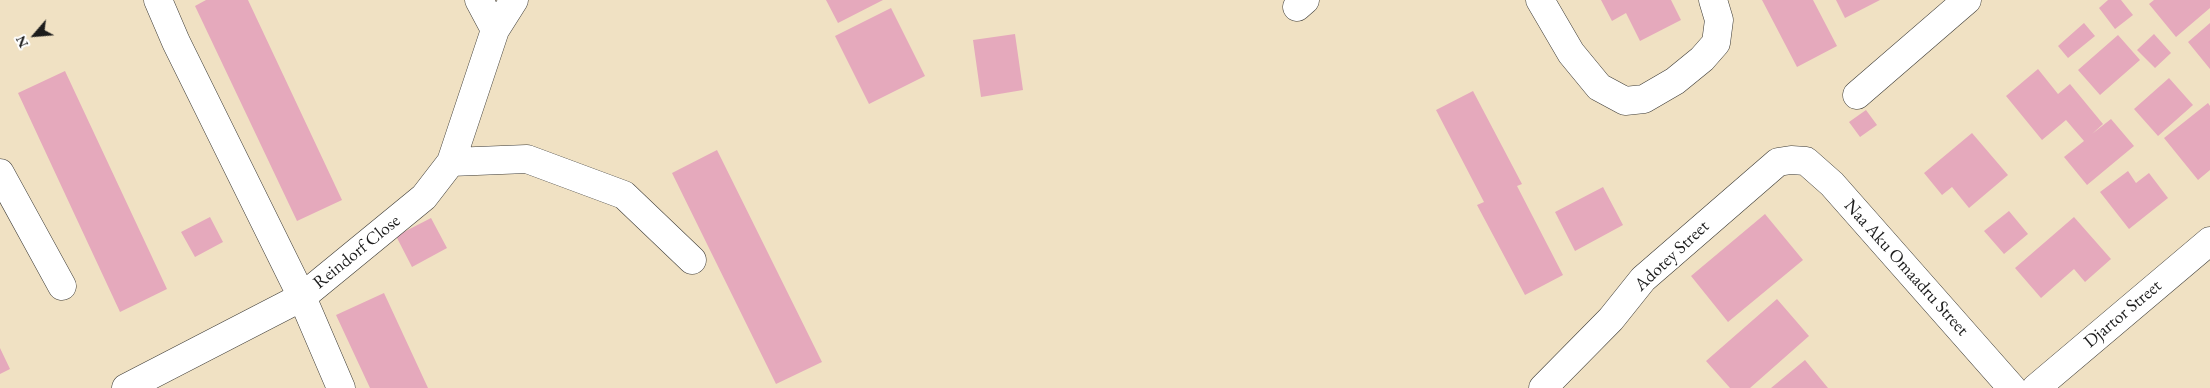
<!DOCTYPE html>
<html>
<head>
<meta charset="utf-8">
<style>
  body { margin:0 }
  #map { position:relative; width:2210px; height:388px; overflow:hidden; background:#f0e1c3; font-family:"EB Garamond",serif }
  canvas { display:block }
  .north { position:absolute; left:10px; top:10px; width:50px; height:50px; -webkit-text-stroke:4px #fff; paint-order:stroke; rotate:243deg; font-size:14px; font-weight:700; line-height:20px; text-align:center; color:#1c1c1c }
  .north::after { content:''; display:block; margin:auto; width:18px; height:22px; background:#1c1c1c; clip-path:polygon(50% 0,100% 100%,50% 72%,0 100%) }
</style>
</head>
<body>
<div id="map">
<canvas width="2210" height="388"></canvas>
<div class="north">N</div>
</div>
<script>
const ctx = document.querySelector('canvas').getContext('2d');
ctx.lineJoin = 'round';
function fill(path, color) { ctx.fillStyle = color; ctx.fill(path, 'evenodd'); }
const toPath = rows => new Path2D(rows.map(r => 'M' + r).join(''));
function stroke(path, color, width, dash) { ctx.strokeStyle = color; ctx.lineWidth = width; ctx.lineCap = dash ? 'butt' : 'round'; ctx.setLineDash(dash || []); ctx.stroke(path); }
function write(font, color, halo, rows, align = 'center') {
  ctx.font = font + ' "EB Garamond",serif'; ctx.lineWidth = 4; ctx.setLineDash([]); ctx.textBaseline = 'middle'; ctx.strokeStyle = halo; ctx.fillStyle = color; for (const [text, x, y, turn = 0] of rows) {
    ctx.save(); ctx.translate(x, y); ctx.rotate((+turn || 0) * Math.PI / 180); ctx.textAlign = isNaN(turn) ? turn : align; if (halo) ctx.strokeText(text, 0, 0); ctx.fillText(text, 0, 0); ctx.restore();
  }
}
const building = toPath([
  [206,0,248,0,342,200,297,221,195,6],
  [826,0,883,0,838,23],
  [1601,0,1671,0,1681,20,1640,41,1626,13,1612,21],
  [1762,0,1813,0,1837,46,1797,67],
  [1836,0,1880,0,1845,18],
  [2108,0,2121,0,2133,15,2115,29,2099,8],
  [2154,0,2210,0,2210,8,2176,37,2149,4],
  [891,8,925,76,869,104,835,36],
  [2084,23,2095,36,2068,58,2058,46],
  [2210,23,2210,69,2188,42],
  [1015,34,1023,90,981,97,973,40],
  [2154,34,2171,53,2155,68,2137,50],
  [2118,35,2140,60,2100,95,2078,70],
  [2038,69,2058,94,2070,84,2103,124,2092,134,2111,119,2134,146,2087,185,2064,157,2084,141,2066,120,2042,140,2006,96],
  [65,71,167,289,120,312,18,93],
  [2169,78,2193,105,2158,136,2134,109],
  [1473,91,1522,184,1517,186,1563,275,1525,295,1477,205,1484,202,1436,110],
  [2208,103,2210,106,2210,170,2198,180,2164,138],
  [1866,110,1877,125,1860,137,1849,122],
  [1972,133,2008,175,1969,208,1952,187,1942,195,1924,173],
  [717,150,822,362,776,384,672,173],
  [2128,171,2136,183,2149,173,2168,198,2129,229,2100,192],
  [1603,187,1623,225,1575,251,1555,212],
  [2009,211,2028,234,2004,254,1984,231],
  [1765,214,1803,260,1728,322,1691,276],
  [210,217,223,242,195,257,181,232],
  [2074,217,2111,259,2085,282,2074,269,2041,298,2015,268],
  [431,218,447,248,412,267,396,236],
  [384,293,428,388,370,388,336,315],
  [1777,299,1809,336,1750,388,1730,388,1706,361],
  [0,348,10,369,0,374],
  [1805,360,1828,388,1771,388]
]);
const minor = toPath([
  [158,0,176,42,302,297,341,388],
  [479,0,495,30],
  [1540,0,1571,53,1599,87,1625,101,1644,99,1675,81,1702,59,1716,43,1719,20,1713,0],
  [1297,7,1305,0],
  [1857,95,1967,0],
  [451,162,527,159,624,195,692,260],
  [0,173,62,286],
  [126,388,302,297,424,197,451,162,495,30,514,0],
  [1543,388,1611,319,1643,279,1778,162,1791,160,1806,161,1832,184,2012,388],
  [2036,388,2210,241]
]);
const streetNames = [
  ["Reindorf Close",357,252,-39],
  ["Adotey Street",1672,256,-43],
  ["Naa Aku Omaadru Street",1906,268,48],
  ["Djartor Street",2123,314,-40]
];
fill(building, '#e5a9bc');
stroke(minor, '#3c3a35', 29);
stroke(minor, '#fff', 28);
write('18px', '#1c1c1c', '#fff', streetNames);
</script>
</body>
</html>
